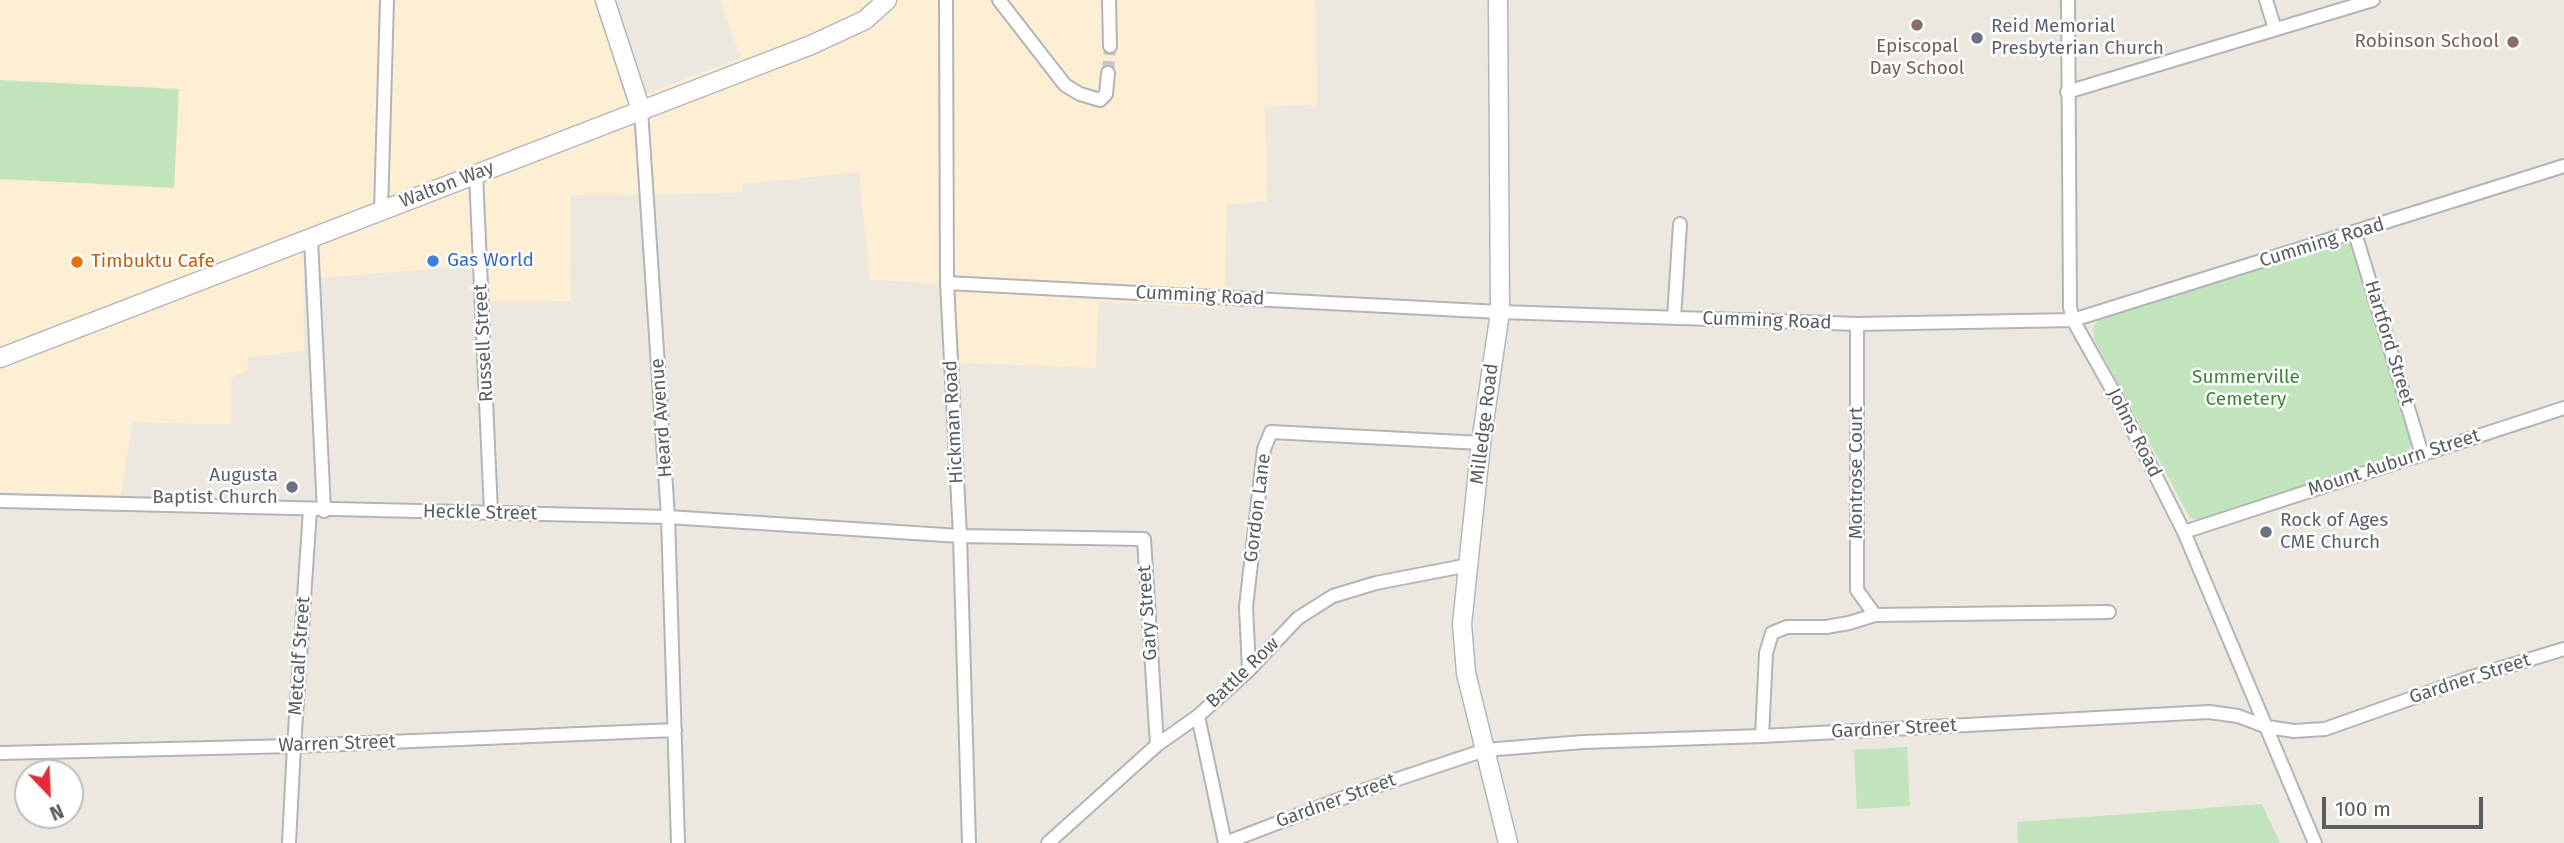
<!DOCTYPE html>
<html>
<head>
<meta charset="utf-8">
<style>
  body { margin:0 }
  #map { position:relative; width:2564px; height:843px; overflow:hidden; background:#ece8e0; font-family:"Fira Sans",sans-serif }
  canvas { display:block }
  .north { position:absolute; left:14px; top:759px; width:70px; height:70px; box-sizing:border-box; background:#fff; border:2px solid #bdbfc0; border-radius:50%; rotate:157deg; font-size:19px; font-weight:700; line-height:28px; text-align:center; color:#595e61 }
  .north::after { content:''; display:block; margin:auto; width:24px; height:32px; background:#e82a36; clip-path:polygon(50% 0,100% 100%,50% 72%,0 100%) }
  .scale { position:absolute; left:2322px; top:797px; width:161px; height:32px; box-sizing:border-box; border:4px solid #595e61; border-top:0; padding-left:9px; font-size:21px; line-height:24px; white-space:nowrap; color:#595e61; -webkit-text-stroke:5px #fff; paint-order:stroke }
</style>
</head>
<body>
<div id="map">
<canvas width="2564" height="843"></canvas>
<div class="north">N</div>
<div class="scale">100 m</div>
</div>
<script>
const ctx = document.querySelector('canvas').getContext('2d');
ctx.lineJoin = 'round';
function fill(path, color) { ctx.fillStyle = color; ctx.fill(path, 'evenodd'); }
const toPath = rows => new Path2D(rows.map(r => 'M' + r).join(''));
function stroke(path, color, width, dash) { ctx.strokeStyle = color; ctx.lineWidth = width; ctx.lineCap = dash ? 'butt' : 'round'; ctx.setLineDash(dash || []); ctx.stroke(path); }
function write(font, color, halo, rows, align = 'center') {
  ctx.font = font + ' "Fira Sans",sans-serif'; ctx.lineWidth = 5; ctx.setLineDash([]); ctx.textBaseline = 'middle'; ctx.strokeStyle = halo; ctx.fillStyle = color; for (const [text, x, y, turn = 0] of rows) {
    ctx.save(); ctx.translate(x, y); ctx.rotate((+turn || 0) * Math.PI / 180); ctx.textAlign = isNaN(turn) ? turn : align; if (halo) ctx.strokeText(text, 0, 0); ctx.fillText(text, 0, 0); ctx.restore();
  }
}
const commercial = toPath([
  [0,0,594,0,626,101,741,58,720,0,1315,0,1317,105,1265,106,1267,201,1226,204,1225,308,1098,302,1096,368,944,362,938,283,870,280,859,172,743,184,742,193,570,195,571,301,474,302,472,266,303,279,304,351,248,357,247,371,231,378,231,425,132,422,121,495,0,492]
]);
const green = toPath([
  [0,80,179,89,174,188,0,179],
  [2353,241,2411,439,2411,447,2406,451,2199,520,2190,518,2094,339,2093,329,2096,323,2101,319],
  [1907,747,1910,806,1857,809,1854,750],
  [2262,804,2280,843,2018,843,2017,822]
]);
const streetTunnel = toPath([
  [1108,73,1110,46]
]);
const street = toPath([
  [946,0,947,283,960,536,969,843],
  [999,0,1065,85,1080,94,1100,100,1106,94,1108,73],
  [1109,0,1110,46],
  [2068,0,2070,307,2073,320,2114,393,2184,532,2315,843],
  [2266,0,2275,29],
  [2067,92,2373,0],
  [641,110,668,517,678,843],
  [476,174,491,513],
  [381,211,387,0],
  [2355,233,2422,454],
  [311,239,324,511],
  [947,283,1500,312,1800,322,1857,324,2073,320,2564,166],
  [1674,318,1680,224],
  [1857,324,1857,590,1875,615],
  [0,501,668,517,960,536,1144,539,1157,745],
  [2184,532,2564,408],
  [1249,670,1246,607,1264,449,1271,432,1481,443],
  [1198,716,1225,843],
  [1762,736,1766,653,1772,633,1787,627,1826,627,1849,623,1875,615,2109,612],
  [0,753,294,746,675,730],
  [289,843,294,746,310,510],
  [1048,843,1157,745,1198,716,1249,670,1298,618,1333,596,1376,583,1469,565],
  [1225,843,1356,793,1485,750,1583,742,1762,736,2209,712,2238,716,2267,727,2294,731,2325,729,2469,678,2564,649]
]);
const secondary = toPath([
  [605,0,641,110],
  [1498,0,1500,312,1481,443,1462,624,1466,673,1508,843],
  [0,358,811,45,865,20,887,0]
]);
const markers = [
  [1917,25,7,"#8d6e63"],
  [1977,38,7,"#6b7280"],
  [2513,42,7,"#8d6e63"],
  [433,261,7,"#3f7fe0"],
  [77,262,7,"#e8710a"],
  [292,487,7,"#6b7280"],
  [2266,532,7,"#6b7280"]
];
const worshipNames = [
  ["Reid Memorial",1991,27],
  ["Presbyterian Church",1991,49],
  ["Augusta",278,476,"right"],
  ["Baptist Church",278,498,"right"],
  ["Rock of Ages",2280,521],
  ["CME Church",2280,543]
];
const educationNames = [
  ["Robinson School",2499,42],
  ["Episcopal",1917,47,"center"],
  ["Day School",1917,69,"center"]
];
const streetNames = [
  ["Walton Way",447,185,-21],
  ["Cumming Road",2322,243,-17],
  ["Cumming Road",1200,296,3],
  ["Cumming Road",1767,321,2],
  ["Russell Street",484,343,-93],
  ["Hartford Street",2389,343,73],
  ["Heard Avenue",662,418,-94],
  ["Hickman Road",954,422,-93],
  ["Milledge Road",1485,424,-83],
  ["Johns Road",2134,433,63],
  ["Mount Auburn Street",2394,463,-18],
  ["Montrose Court",1857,473,-90],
  ["Gordon Lane",1258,508,-83],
  ["Heckle Street",480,513,1],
  ["Gary Street",1148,613,-94],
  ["Metcalf Street",300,656,-86],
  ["Battle Row",1243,673,-44],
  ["Gardner Street",2470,679,-18],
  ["Gardner Street",1894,729,-3],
  ["Warren Street",337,744,-2],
  ["Gardner Street",1336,801,-20]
];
const shopNames = [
  ["Gas World",447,261]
];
const foodNames = [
  ["Timbuktu Cafe",91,262]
];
const parkNames = [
  ["Summerville",2246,378],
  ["Cemetery",2246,400]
];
fill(commercial, '#fdeed4');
fill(green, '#c2e4bc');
stroke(streetTunnel, '#c7c6c0', 12, [12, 6]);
stroke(street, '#b1b5b8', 16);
stroke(secondary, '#b2b7bb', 21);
stroke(street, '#fff', 12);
stroke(secondary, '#fff', 18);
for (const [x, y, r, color] of markers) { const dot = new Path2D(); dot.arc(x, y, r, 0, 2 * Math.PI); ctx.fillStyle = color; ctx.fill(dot); stroke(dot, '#fff', 2.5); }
write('19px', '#5b616d', '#fff', worshipNames, 'left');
write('19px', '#785e54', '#fff', educationNames, 'right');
write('19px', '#595e61', '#fff', streetNames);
write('19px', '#366cbe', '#fff', shopNames, 'left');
write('19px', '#c56008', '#fff', foodNames, 'left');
write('19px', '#3c8535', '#fff', parkNames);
</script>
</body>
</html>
